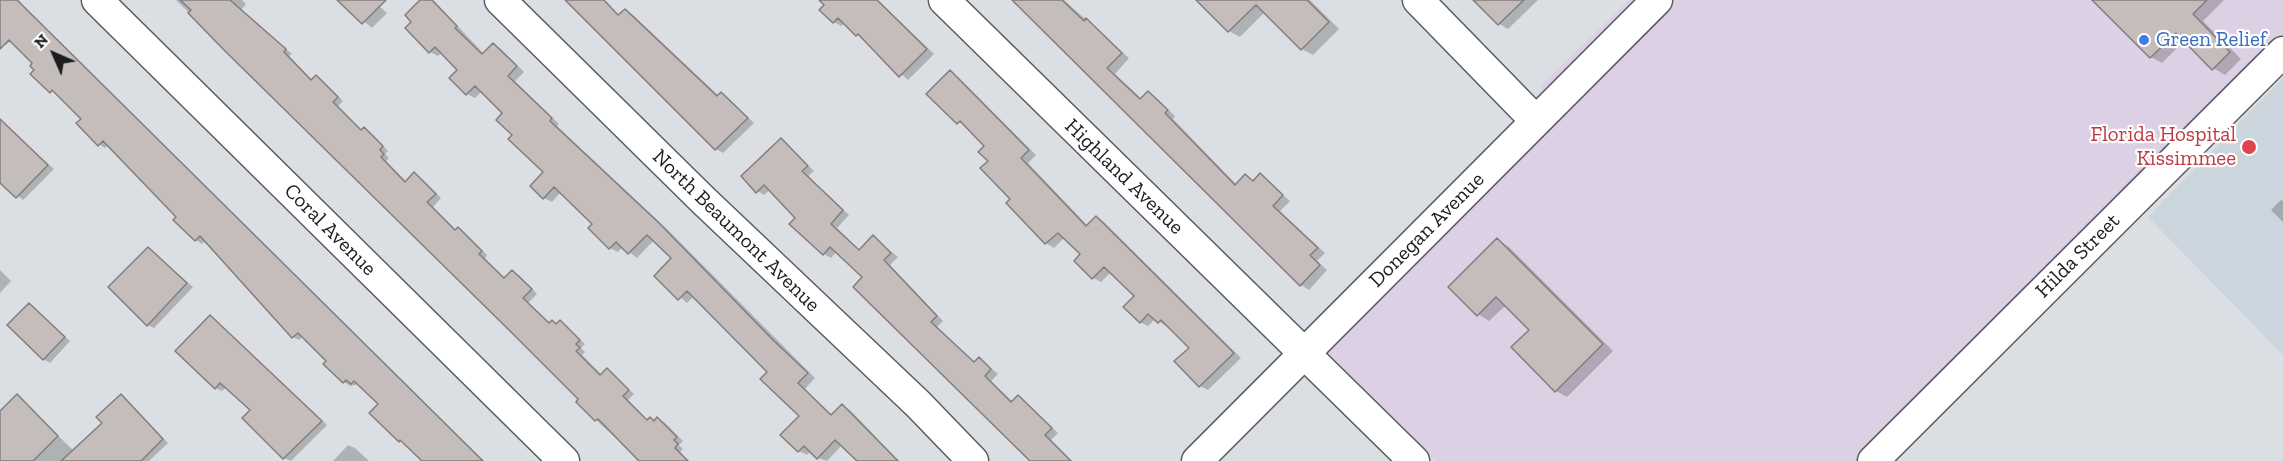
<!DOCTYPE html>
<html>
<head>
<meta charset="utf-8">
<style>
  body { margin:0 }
  #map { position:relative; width:2283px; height:461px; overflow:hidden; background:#dbdfe3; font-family:"Zilla Slab",serif }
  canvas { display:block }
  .north { position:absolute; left:24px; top:24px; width:60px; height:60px; -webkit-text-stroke:4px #fff; paint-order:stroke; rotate:315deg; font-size:16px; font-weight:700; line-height:24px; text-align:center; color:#1a1c1d }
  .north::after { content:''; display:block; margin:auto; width:21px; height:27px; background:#1a1c1d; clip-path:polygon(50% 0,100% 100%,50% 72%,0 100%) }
</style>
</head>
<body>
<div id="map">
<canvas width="2283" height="461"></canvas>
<div class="north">N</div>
</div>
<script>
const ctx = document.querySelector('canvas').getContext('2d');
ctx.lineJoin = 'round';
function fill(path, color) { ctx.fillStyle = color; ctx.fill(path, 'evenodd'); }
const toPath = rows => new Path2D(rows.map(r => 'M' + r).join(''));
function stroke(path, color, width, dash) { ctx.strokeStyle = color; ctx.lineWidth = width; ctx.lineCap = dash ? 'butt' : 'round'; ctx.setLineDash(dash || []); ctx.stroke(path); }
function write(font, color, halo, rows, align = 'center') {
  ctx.font = font + ' "Zilla Slab",serif'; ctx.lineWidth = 4.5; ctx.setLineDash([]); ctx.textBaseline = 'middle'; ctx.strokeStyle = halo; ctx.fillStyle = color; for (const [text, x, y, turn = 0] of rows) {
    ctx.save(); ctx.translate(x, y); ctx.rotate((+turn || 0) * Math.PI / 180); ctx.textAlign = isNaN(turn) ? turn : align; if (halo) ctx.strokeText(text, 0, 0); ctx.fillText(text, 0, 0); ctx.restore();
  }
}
const commercial = toPath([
  [1629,0,1640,0,1535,105,1532,101,1543,89,1540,86],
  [1674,0,2283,0,2283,35,1856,461,1435,461,1324,350]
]);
const built = toPath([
  [2283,78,2283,355,2148,217]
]);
const shadow = toPath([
  [0,0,18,0,56,39,34,60,15,44,9,42,6,45,0,42],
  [176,0,242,0,246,4,241,10,292,54,289,56,313,81,316,77,323,81,343,101,338,106,362,131,370,132,388,151,385,154,389,158,386,161,407,182,415,174,421,178,441,198,433,207,457,231,458,229,464,232,487,255,485,258,505,279,512,272,519,275,537,294,528,303,551,324,557,325,560,322,566,326,585,344,581,348,585,352,582,355,602,375,607,370,613,374,634,394,628,400,648,421,650,419,655,422,658,419,664,422,683,441,679,445,683,449,680,452,689,461,641,461,596,420,580,399,509,328],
  [339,0,381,0,377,4,387,13,372,28],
  [423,0,434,1,484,54,494,44,501,49,524,72,515,81,559,124,557,126,667,229,815,378,805,389,833,416,842,406,850,410,899,461,859,461,842,445,827,461,818,458,811,451,807,455,799,451,801,416,769,372,694,296,687,303,656,276,673,258,654,240,637,258,623,247,618,252,610,248,594,224,561,192,552,202,544,198,545,172,514,135,504,113,482,91,475,98,467,94,451,78,459,70,442,52,438,56,430,52,413,22],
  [565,0,604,0,620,16,625,10,632,14,719,96,721,94,728,98,754,123,723,153,716,149],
  [831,0,878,0,934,54,908,80,845,23,841,26,834,22],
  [1019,0,1064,0,1129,58,1115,74,1142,99,1148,93,1156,98,1175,116,1173,119,1237,185,1245,176,1254,182,1260,175,1290,201,1280,211,1325,253,1317,261,1327,270,1309,290,1301,285],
  [1198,0,1310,0,1339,29,1313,55,1302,49,1265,12,1240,37,1229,31],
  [1479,0,1538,0,1508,29,1499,24,1477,2],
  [2094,0,2224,0,2203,21,2241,59,2225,75,2213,68,2185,40,2162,63,2151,57],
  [71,56,78,60,484,461,422,461,371,413,380,404,360,384,350,386,344,382,303,336,299,340,293,337,206,240,202,244,196,240,178,217,108,145,105,148,99,144,83,119],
  [950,72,958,77,1036,155,1028,163,1088,226,1097,217,1104,222,1241,358,1208,390,1200,386,1191,348,1168,325,1166,326,1155,319,1148,326,1140,322,1136,296,1111,272,1101,282,1093,278,1076,261,1083,254,1065,237,1054,248,1046,243,1008,203,1012,199,990,161,986,146,929,94],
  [4,125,54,169,23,200,0,180,0,129],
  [781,140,814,171,808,176,849,215,837,228,860,251,873,237,898,257,890,265,943,321,937,327,975,363,979,358,998,374,991,381,1013,402,1018,397,1025,401,1058,433,1051,440,1072,461,1033,461,864,277,837,251,831,258,824,254,798,218,770,190,764,195,757,191],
  [2281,200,2283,201,2283,222,2271,210],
  [1498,240,1509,247,1613,351,1567,397,1556,391,1531,330,1506,305,1489,321,1478,314],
  [148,249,193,287,154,328,147,325],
  [0,270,11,281,0,293],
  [30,305,70,341,50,363,43,359],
  [211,317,327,425,291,461,284,458,252,410,226,387,222,391,216,388],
  [122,395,168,443,149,461,0,461,0,438,17,396,74,451,104,423],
  [348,445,355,448,369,461,333,461]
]);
const building = toPath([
  [0,0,17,0,483,461,422,461,400,440,399,442,369,413,378,404,354,381,351,384,346,380,343,383,323,364,326,361,298,333,292,338,200,236,195,241,173,220,176,217,103,141,98,146,76,123,81,119,52,90,50,93,30,74,34,70,30,66,32,63,9,40,0,49,0,0],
  [180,0,230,0,286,49,284,52,311,80,316,75,338,97,333,102,361,130,364,127,383,146,380,150,384,154,381,157,405,182,414,172,436,194,427,202,455,230,458,227,482,251,479,254,504,278,512,270,532,289,523,298,549,323,552,320,556,324,560,320,580,340,576,344,580,348,576,351,600,375,607,368,629,390,623,396,647,420,650,417,654,421,657,417,677,437,674,440,678,444,675,448,688,461,639,461,598,419,595,421,576,402,578,399,508,329,225,51,188,13,191,10,180,0],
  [337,0,386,0,362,24,337,0],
  [420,0,432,0,457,26,455,28,482,54,493,43,517,66,508,76,552,118,550,121,659,223,774,341,808,373,798,383,831,415,842,404,898,461,857,461,835,440,817,459,804,446,798,452,780,435,799,416,760,379,767,372,687,291,678,300,654,276,671,258,647,235,628,254,616,242,609,249,588,228,592,224,554,187,543,199,530,186,543,172,508,139,512,135,496,120,502,113,475,86,466,95,449,78,457,70,435,47,429,53,405,28,411,22,405,15,420,0],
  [565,0,604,0,618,15,625,9,717,96,721,92,748,118,715,150,565,0],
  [819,0,877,0,927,49,899,77,858,34,856,36,838,18,833,23,819,10,824,5,819,0],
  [1012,0,1062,0,1084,21,1086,18,1122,53,1107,68,1140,99,1148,91,1168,110,1165,113,1235,185,1245,174,1253,181,1260,173,1283,195,1273,206,1318,248,1310,255,1320,265,1300,286,1012,0],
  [1196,0,1307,0,1329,22,1301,50,1256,5,1228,32,1196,0],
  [1473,0,1524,0,1498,25,1473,0],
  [2092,0,2207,0,2193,14,2230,52,2212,70,2176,33,2150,58,2092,0],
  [950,70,1029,150,1021,158,1086,226,1096,216,1234,353,1199,387,1174,361,1189,348,1161,320,1158,323,1148,314,1140,323,1123,307,1134,296,1104,267,1092,279,1074,261,1080,254,1058,233,1045,244,1006,203,1010,199,980,168,988,161,978,152,984,146,960,121,957,124,926,94,950,70],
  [0,119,48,165,16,198,0,183,0,119],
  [781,138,808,166,802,171,843,210,831,224,859,250,873,235,891,253,884,260,937,316,931,322,974,362,979,357,991,369,985,376,1011,402,1018,395,1052,428,1045,435,1071,461,1030,461,853,287,862,277,830,247,823,255,789,224,795,218,764,185,756,193,741,176,781,138],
  [1497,238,1603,344,1555,392,1511,347,1529,330,1496,297,1477,316,1448,287,1497,238],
  [148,247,187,283,147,326,108,287,148,247],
  [29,303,65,337,43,360,7,325,29,303],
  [210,315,322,421,283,459,242,418,250,410,220,383,215,389,175,351,210,315],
  [17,394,58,436,33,461,0,461,0,411,17,394],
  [121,394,163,439,141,461,61,461,102,423,96,417,121,394]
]);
const minor = toPath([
  [97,0,564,461],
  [500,0,703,200,918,404,973,461],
  [944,0,1414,461],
  [1418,0,1536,121],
  [1197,461,1657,0],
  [1873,461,2283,52]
]);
const markers = [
  [2144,40,6,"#3f7fe0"],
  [2249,147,8,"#e0444e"]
];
const shopNames = [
  ["Green Relief",2156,40]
];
const healthNames = [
  ["Florida Hospital",2236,135],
  ["Kissimmee",2236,159]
];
const streetNames = [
  ["Highland Avenue",1124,177,44],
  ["Coral Avenue",330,230,45],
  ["Donegan Avenue",1427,230,-45],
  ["North Beaumont Avenue",736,231,44],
  ["Hilda Street",2078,256,-45]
];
fill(commercial, '#dcd0e4');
fill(built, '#cad5de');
fill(shadow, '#0003');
fill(building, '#c4bdbc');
stroke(building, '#837d7d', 1.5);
stroke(minor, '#595d60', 33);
stroke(minor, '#fff', 30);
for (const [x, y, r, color] of markers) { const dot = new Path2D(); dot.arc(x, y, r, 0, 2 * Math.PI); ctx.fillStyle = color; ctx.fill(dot); stroke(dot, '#fff', 2); }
write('21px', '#366cbe', '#fff', shopNames, 'left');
write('21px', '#be3a42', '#fff', healthNames, 'right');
write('21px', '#1a1c1d', '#fff', streetNames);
</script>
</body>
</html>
